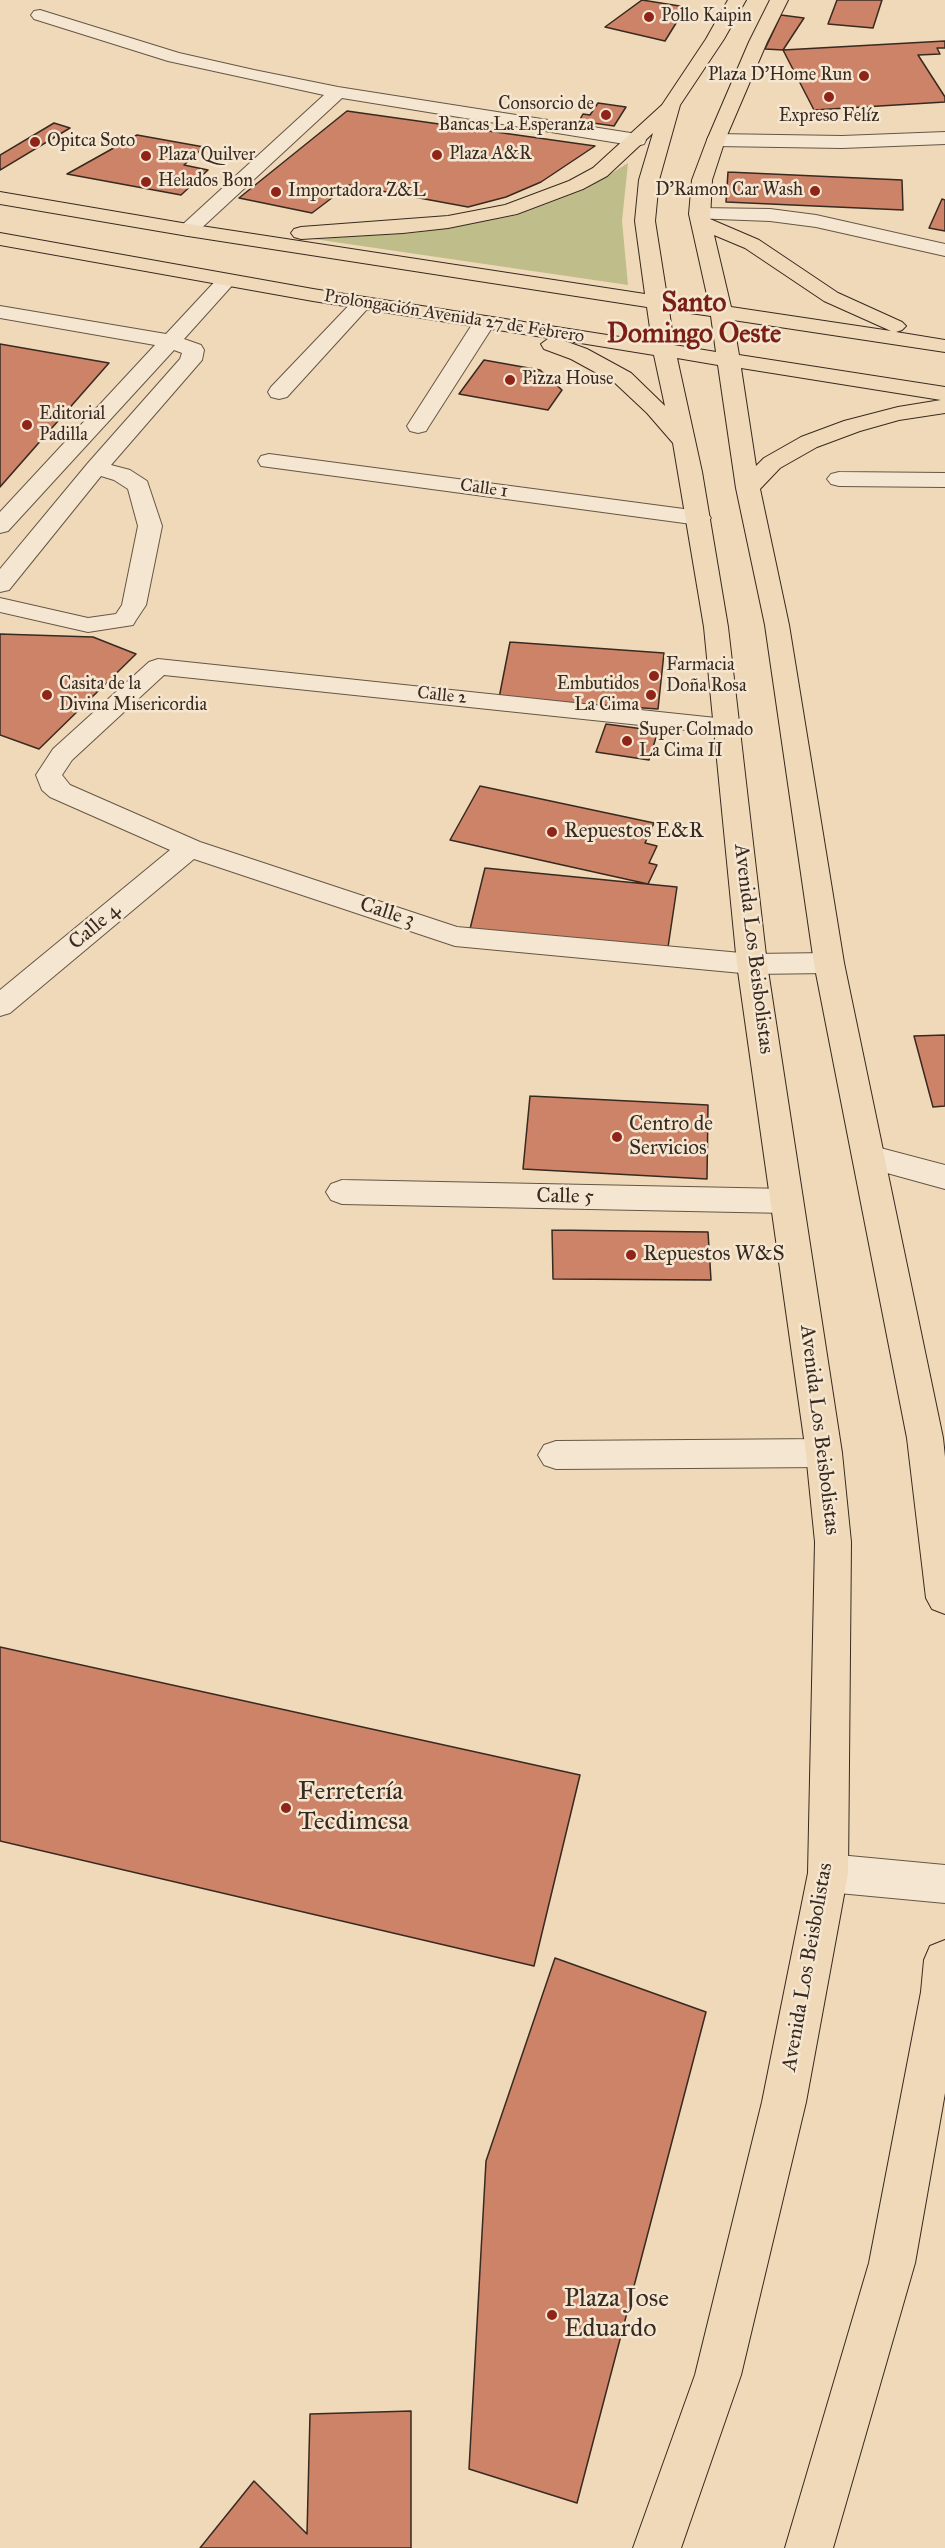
<!DOCTYPE html>
<html>
<head>
<meta charset="utf-8">
<style>
  body { margin:0 }
  canvas { display:block; background:#efd9b8 }
</style>
</head>
<body>
<canvas width="945" height="2548"></canvas>
<script>
const ctx = document.querySelector('canvas').getContext('2d');
ctx.lineJoin = 'round';
function fill(path, color) { ctx.fillStyle = color; ctx.fill(path, 'evenodd'); }
const toPath = rows => new Path2D(rows.map(r => 'M' + r).join(''));
function stroke(path, color, width, dash) { ctx.strokeStyle = color; ctx.lineWidth = width; ctx.lineCap = dash ? 'butt' : 'round'; ctx.setLineDash(dash || []); ctx.stroke(path); }
function write(font, color, halo, rows, align = 'center') {
  ctx.font = font + ' "IM FELL Great Primer",serif'; ctx.lineWidth = 5; ctx.setLineDash([]); ctx.textBaseline = 'middle'; ctx.strokeStyle = halo; ctx.fillStyle = color; for (const [text, x, y, turn = 0] of rows) {
    ctx.save(); ctx.translate(x, y); ctx.rotate((+turn || 0) * Math.PI / 180); ctx.textAlign = isNaN(turn) ? turn : align; if (halo) ctx.strokeText(text, 0, 0); ctx.fillText(text, 0, 0); ctx.restore();
  }
}
const green = toPath([
  [628,163,622,221,628,285,314,239,413,233,454,227,518,215,586,189]
]);
const building = toPath([
  [642,0,686,7,665,41,605,27,642,0],
  [837,0,882,0,873,28,828,24,837,0],
  [781,15,804,18,783,50,765,49,781,15],
  [945,41,945,48,937,48,940,54,918,55,945,97,945,102,814,110,783,50,945,41],
  [598,103,626,107,614,126,579,121,583,114,590,115,598,103],
  [347,111,595,146,541,182,506,197,468,207,349,185,312,213,239,198,347,111],
  [54,123,70,128,0,170,0,155,54,123],
  [137,135,204,147,184,165,208,170,181,195,67,174,137,135],
  [728,172,902,180,903,210,726,202,728,172],
  [942,199,945,200,945,231,929,228,942,199],
  [0,344,109,363,0,487,0,344],
  [484,360,540,370,562,390,548,410,459,394,484,360],
  [0,634,93,637,136,654,39,749,0,735,0,634],
  [510,642,664,653,658,709,499,698,510,642],
  [606,724,658,731,649,760,596,752,606,724],
  [480,786,654,823,645,843,657,846,649,863,657,865,648,884,450,840,480,786],
  [485,868,677,887,667,954,469,933,485,868],
  [945,1035,945,1106,933,1107,914,1036,945,1035],
  [530,1096,708,1105,707,1179,523,1169,530,1096],
  [552,1230,708,1232,711,1280,553,1279,552,1230],
  [0,1647,580,1775,534,1966,0,1841,0,1647],
  [555,1958,706,2012,577,2503,469,2469,486,2161,555,1958],
  [411,2411,411,2548,200,2548,254,2481,307,2534,310,2414,411,2411]
]);
const minor = toPath([
  [40,10,179,53,254,70,338,87,637,134,644,136,646,140,644,144,637,146,342,98,195,234,188,236,181,234,178,230,181,226,324,95,168,61,34,19,31,15,34,11,40,10],
  [945,132,945,144,842,148,716,146,709,144,707,140,709,136,716,134,842,136,945,132],
  [699,208,770,209,816,215,945,244,945,256,816,227,770,221,692,218,689,214,692,210,699,208],
  [227,274,234,276,237,280,184,339,201,345,204,350,202,360,111,465,130,470,147,481,162,526,146,605,136,620,133,625,88,632,0,612,0,598,88,618,116,614,122,605,138,526,128,489,114,480,101,476,9,590,0,592,0,569,88,463,180,359,182,353,174,350,8,531,0,533,0,512,155,345,0,318,0,306,166,334,220,276,227,274],
  [362,297,369,299,372,303,369,307,287,397,279,399,271,397,268,392,271,387,355,299,362,297],
  [484,317,491,319,495,323,429,426,426,431,418,433,410,431,407,426,473,323,477,319,484,317],
  [269,454,699,511,707,513,711,518,707,523,699,525,261,466,258,461,261,456,269,454],
  [839,472,945,473,945,487,839,486,831,484,827,479,831,474,839,472],
  [158,659,735,720,739,726,735,732,726,734,164,675,72,760,62,775,70,785,200,842,457,927,752,954,829,953,839,956,844,963,839,970,829,973,752,974,455,946,194,859,10,1013,0,1016,0,990,170,850,50,797,42,790,36,775,53,749,149,662,158,659],
  [869,1145,945,1165,945,1189,858,1165,853,1157,858,1149,869,1145],
  [342,1180,787,1189,798,1193,803,1201,798,1209,787,1213,342,1204,331,1200,326,1192,331,1184,342,1180],
  [824,1439,836,1443,842,1453,836,1463,824,1467,556,1469,544,1465,538,1455,544,1445,556,1441,824,1439],
  [828,1854,945,1865,945,1903,828,1892,814,1886,808,1873,814,1860,828,1854]
]);
const major = toPath([
  [728,0,746,0,724,39,680,105,659,180,655,221,667,297,709,304,689,214,692,180,707,140,749,42,770,0,788,0,767,42,725,140,712,180,710,219,759,240,838,293,902,322,906,326,902,330,896,332,945,340,945,352,733,320,739,355,945,387,945,413,899,420,860,431,817,447,780,468,760,489,789,625,844,963,943,1438,945,1457,945,1614,932,1609,926,1598,907,1438,814,963,765,625,736,488,718,365,677,358,702,472,728,627,767,964,842,1453,851,1542,848,1873,806,2102,741,2375,681,2548,633,2548,695,2375,762,2102,808,1873,815,1542,806,1453,737,964,704,627,673,443,647,413,615,383,571,359,544,349,541,344,549,338,313,301,0,245,0,233,313,289,652,342,647,307,188,236,0,204,0,192,188,224,645,294,635,221,639,180,653,133,607,176,583,189,517,214,448,228,403,233,301,239,294,237,291,233,294,229,301,227,448,216,505,205,569,181,593,168,662,105,706,39,728,0],
  [714,235,745,248,824,301,891,331,731,307,714,235],
  [669,310,711,316,716,352,674,345,669,310],
  [562,340,654,355,665,406,631,373,587,349,562,340],
  [741,368,941,400,898,407,844,421,801,437,764,458,756,466,741,368],
  [945,1940,945,2093,915,2263,833,2548,785,2548,869,2263,921,1992,924,1960,930,1946,945,1940]
]);
const markers = [
  [649,17,6,"#8f2418"],
  [864,76,6,"#8f2418"],
  [829,97,6,"#8f2418"],
  [606,115,6,"#8f2418"],
  [35,142,6,"#8f2418"],
  [437,155,6,"#8f2418"],
  [146,156,6,"#8f2418"],
  [146,182,6,"#8f2418"],
  [815,191,6,"#8f2418"],
  [276,192,6,"#8f2418"],
  [510,380,6,"#8f2418"],
  [27,425,6,"#8f2418"],
  [654,676,6,"#8f2418"],
  [47,695,6,"#8f2418"],
  [651,695,6,"#8f2418"],
  [627,741,6,"#8f2418"],
  [552,832,6,"#8f2418"],
  [617,1137,6,"#8f2418"],
  [631,1255,6,"#8f2418"],
  [286,1808,6,"#8f2418"],
  [552,2315,6,"#8f2418"]
];
const farPoinames = [
  ["Pollo Kaipin",661,17],
  ["Plaza D'Home Run",852,76,"right"],
  ["Consorcio de",594,105,"right"],
  ["Bancas La Esperanza",594,126,"right"],
  ["Expreso Felíz",829,117,"center"],
  ["Opitca Soto",47,142],
  ["Plaza A&R",449,155],
  ["Plaza Quilver",158,156],
  ["Helados Bon",158,182],
  ["D'Ramon Car Wash",803,191,"right"],
  ["Importadora Z&L",288,192],
  ["Pizza House",522,380],
  ["Editorial",39,415],
  ["Padilla",39,436],
  ["Farmacia",666,666],
  ["Doña Rosa",666,687],
  ["Casita de la",59,685],
  ["Divina Misericordia",59,706],
  ["Embutidos",639,685,"right"],
  ["La Cima",639,706,"right"],
  ["Super Colmado",639,731],
  ["La Cima II",639,752]
];
const farStreetnames = [
  ["Prolongación Avenida 27 de Febrero",454,317,9],
  ["Calle 1",484,489,8],
  ["Calle 2",442,696,6]
];
const poiNames = [
  ["Repuestos E&R",564,832],
  ["Centro de",629,1125],
  ["Servicios",629,1149],
  ["Repuestos W&S",643,1255]
];
const streetNames = [
  ["Calle 3",387,913,18],
  ["Calle 4",95,927,-40],
  ["Avenida Los Beisbolistas",753,949,83],
  ["Calle 5",565,1197,1],
  ["Avenida Los Beisbolistas",819,1430,83],
  ["Avenida Los Beisbolistas",808,1967,-80]
];
const nearPoinames = [
  ["Ferretería",298,1793],
  ["Tecdimcsa",298,1823],
  ["Plaza Jose",564,2300],
  ["Eduardo",564,2330]
];
const farTownnames = [
  ["Santo",694,304],
  ["Domingo Oeste",694,335]
];
fill(green, '#bfbe8a');
fill(building, '#cc8367');
stroke(building, '#382a20', 1.5);
stroke(minor, '#665646', 2);
stroke(major, '#382a20', 2);
fill(minor, '#f5e6d1');
fill(major, '#efd9b8');
for (const [x, y, r, color] of markers) { const dot = new Path2D(); dot.arc(x, y, r, 0, 2 * Math.PI); ctx.fillStyle = color; ctx.fill(dot); stroke(dot, '#f5e6d1', 2); }
write('18px', '#382a20', '#f5e6d1', farPoinames, 'left');
write('18px', '#382a20', '#f5e6d1', farStreetnames);
write('21px', '#382a20', '#f5e6d1', poiNames, 'left');
write('21px', '#382a20', '#f5e6d1', streetNames);
write('26px', '#382a20', '#f5e6d1', nearPoinames, 'left');
write('bold 27px', '#7a1f14', '#f5e6d1', farTownnames);
</script>
</body>
</html>
